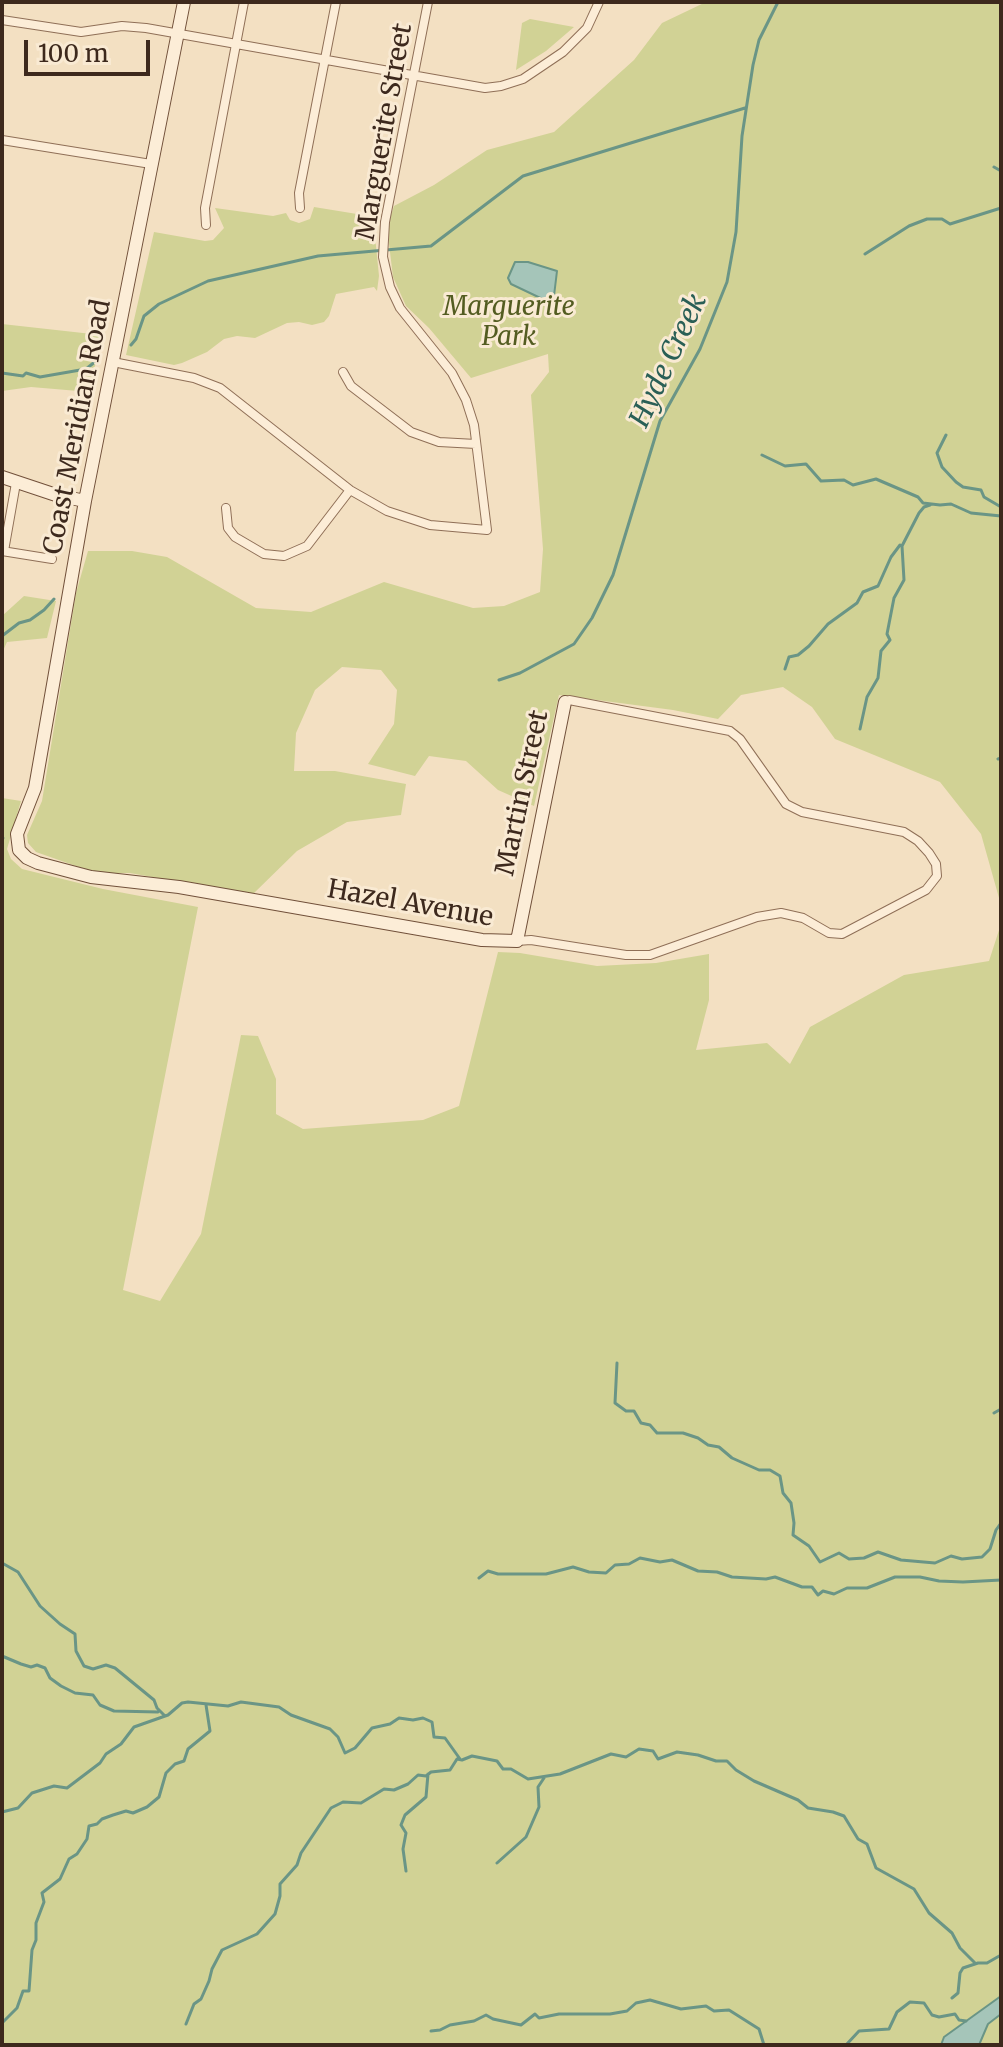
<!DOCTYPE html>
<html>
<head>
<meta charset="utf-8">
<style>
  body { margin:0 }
  #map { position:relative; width:1003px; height:2047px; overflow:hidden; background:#f3e0c2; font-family:Merriweather,serif }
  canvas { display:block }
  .frame { position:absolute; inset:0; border:4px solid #3d291d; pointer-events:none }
  .scale { position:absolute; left:24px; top:40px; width:126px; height:36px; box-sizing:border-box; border:4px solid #3d291d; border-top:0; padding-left:10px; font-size:24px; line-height:28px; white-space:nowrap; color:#3d291d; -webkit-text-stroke:6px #f9ead3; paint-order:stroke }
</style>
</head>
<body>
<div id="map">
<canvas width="1003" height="2047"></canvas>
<div class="frame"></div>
<div class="scale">100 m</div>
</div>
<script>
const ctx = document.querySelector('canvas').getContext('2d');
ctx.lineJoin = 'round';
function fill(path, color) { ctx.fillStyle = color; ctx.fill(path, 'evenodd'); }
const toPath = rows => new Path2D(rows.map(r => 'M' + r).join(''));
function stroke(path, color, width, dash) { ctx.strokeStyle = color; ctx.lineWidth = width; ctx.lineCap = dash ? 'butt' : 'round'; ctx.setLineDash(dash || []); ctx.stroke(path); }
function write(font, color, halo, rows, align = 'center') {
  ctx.font = font + ' Merriweather,serif'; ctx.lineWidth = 6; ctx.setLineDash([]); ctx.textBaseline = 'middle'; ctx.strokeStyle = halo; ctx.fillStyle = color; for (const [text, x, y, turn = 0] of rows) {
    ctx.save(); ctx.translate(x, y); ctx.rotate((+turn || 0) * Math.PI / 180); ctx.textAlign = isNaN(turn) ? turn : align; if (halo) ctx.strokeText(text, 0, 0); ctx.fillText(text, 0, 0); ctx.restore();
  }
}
const green = toPath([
  [706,2,1001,2,1001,905,981,834,940,782,835,739,812,707,783,687,741,695,718,719,673,710,559,695,534,806,498,790,466,761,429,756,415,776,368,764,394,724,397,690,381,670,342,667,315,690,296,733,294,771,335,771,406,784,401,815,347,822,297,851,252,895,130,873,96,873,36,852,28,843,27,835,42,801,76,593,88,551,132,551,167,557,256,608,311,612,384,582,473,608,504,606,540,592,543,549,531,395,549,372,548,354,471,378,429,328,406,306,393,277,387,227,394,206,434,185,487,150,554,132,634,60,662,23],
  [530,19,574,27,546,51,516,70,522,23],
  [314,207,357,214,374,226,379,276,377,291,374,287,336,294,329,316,324,322,312,325,299,322,287,323,255,338,237,336,224,339,207,352,182,363,174,365,126,355,154,232,205,241,213,240,224,228,215,208,273,216,286,213,290,220,299,223,310,219],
  [2,324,101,335,90,392,31,387,2,391],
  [24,596,56,601,47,638,7,642,2,653,2,616],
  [2,798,21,801,7,849,11,859,22,869,103,889,198,907,123,1290,160,1301,201,1234,241,1035,258,1036,276,1079,276,1114,303,1129,423,1120,459,1106,498,952,520,953,597,966,656,963,709,954,709,1000,696,1050,767,1043,790,1064,810,1027,904,975,989,961,1001,924,1001,1996,944,2037,941,2045,2,2045],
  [1001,2014,1001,2045,979,2045,988,2024]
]);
const water = toPath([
  [515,262,528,262,557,271,553,304,511,284,508,278,515,262],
  [1001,1996,1001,2014,988,2024,979,2045,941,2045,944,2037,1001,1996]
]);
const stream = toPath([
  [994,167,1001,171],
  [865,254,909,226,927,219,942,219,950,224,1001,208],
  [131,345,136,339,144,316,159,304,208,281,318,256,431,246,523,176,745,108],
  [2,373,23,376,26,373,40,377,86,369,96,361],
  [946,435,937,453,942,467,956,482,963,487,981,490,984,497,1001,507],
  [762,455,785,466,806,464,821,481,844,480,853,485,876,479,918,497,923,503,940,505,951,504,971,513,1001,516],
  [2,636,19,623,30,620,44,610,54,599],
  [785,669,789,657,798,655,809,646,828,624,857,603,863,592,878,586,891,557,900,545],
  [499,680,520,673,574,644,592,618,613,575,660,421,700,349,727,282,736,232,742,136,753,65,759,40,778,2],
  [860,729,867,697,878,678,881,651,890,640,887,634,894,598,904,580,902,546,919,513,924,507,930,505],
  [998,759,1001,758],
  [2,838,3,838],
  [617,1363,615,1403,626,1411,634,1411,641,1423,650,1425,657,1433,683,1433,698,1438,708,1445,719,1447,732,1458,759,1470,770,1470,780,1476,783,1493,791,1503,794,1523,793,1535,809,1546,820,1562,839,1553,849,1559,864,1558,878,1552,901,1560,935,1563,951,1556,962,1559,982,1557,990,1549,996,1530,1001,1523],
  [994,1413,1001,1409],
  [2,1563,18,1572,40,1606,60,1624,75,1634,76,1651,84,1666,93,1669,106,1665,115,1668,154,1700,157,1708,165,1716],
  [479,1578,488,1571,498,1574,546,1574,573,1567,589,1572,606,1573,615,1565,629,1564,640,1558,660,1562,672,1560,698,1571,717,1572,732,1577,766,1579,775,1577,802,1587,812,1587,818,1595,823,1591,834,1594,847,1588,867,1588,895,1577,920,1577,939,1581,963,1582,1001,1580],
  [2,1656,21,1664,31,1667,37,1665,45,1668,50,1678,61,1686,75,1693,93,1695,100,1705,114,1711,158,1712],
  [2,1812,18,1808,32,1793,54,1786,67,1788,100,1763,106,1754,121,1744,134,1727,168,1715,182,1703,188,1702,228,1706,241,1702,279,1707,291,1715,330,1729,338,1737,345,1753,355,1748,372,1728,390,1724,399,1718,413,1720,423,1718,432,1722,434,1737,445,1738,460,1759],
  [497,1863,526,1837,539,1807,538,1787,544,1778],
  [406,1871,403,1849,406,1833,401,1825,405,1815,426,1797,428,1774],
  [952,1998,958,1993,960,1973,963,1968,978,1963,987,1963,1001,1955],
  [2,2023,17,2008,23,1991,29,1991,32,1950,36,1940,36,1923,44,1902,42,1893,60,1879,69,1859,77,1854,87,1839,89,1826,97,1824,102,1819,113,1815,126,1811,133,1813,147,1807,159,1797,166,1773,175,1764,184,1761,188,1749,210,1731,206,1705],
  [186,2024,194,2004,201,1999,209,1981,212,1969,222,1950,257,1934,275,1914,280,1896,280,1884,297,1865,301,1853,331,1808,343,1802,361,1803,384,1789,394,1790,408,1784,418,1775,426,1776,431,1772,450,1770,457,1759,462,1760,472,1756,497,1761,503,1769,511,1769,528,1779,560,1774,611,1754,626,1757,639,1749,653,1751,658,1759,677,1752,698,1755,716,1761,727,1761,736,1770,754,1781,798,1800,808,1808,833,1812,844,1816,858,1839,867,1844,876,1868,914,1889,929,1913,952,1933,960,1948,975,1963],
  [431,2031,440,2030,450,2025,474,2021,486,2015,493,2019,521,2025,535,2014,539,2018,559,2014,610,2014,627,2011,636,2003,650,2000,681,2009,706,2006,714,2011,729,2010,759,2029,764,2045],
  [846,2045,859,2031,889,2029,897,2012,910,2002,924,2003,932,2015,939,2017,955,2014,959,2020,966,2021]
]);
const street = toPath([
  [2,20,81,32,122,26,146,28,485,88,501,86,523,79,563,52,587,28,599,2],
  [2,140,151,164],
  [300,208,299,193,336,2],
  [206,225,205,208,244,2],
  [113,362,194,378,220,388,350,490,387,511,430,525,487,530,474,425,466,400,452,373,400,308,390,287,383,257,385,222,428,2],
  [343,372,351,386,411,432,439,442,476,444],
  [226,508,228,528,235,537,264,554,284,556,307,546,350,490],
  [2,551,52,559],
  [4,551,16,483],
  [517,941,531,940,626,955,650,955,757,917,781,913,803,918,829,933,842,934,926,890,937,876,936,864,929,853,918,841,904,832,802,812,786,804,740,739,730,731,569,700,565,702]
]);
const secondary = toPath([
  [184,2,85,501,35,788,17,834,19,850,27,858,38,863,91,877,179,887,482,940,517,941,565,702],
  [2,477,56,495,85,501]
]);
const streetNames = [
  ["Marguerite Street",385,132,-80],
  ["Coast Meridian Road",78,427,-79],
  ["Martin Street",523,793,-78],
  ["Hazel Avenue",410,904,10]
];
const parkNames = [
  ["Marguerite",509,308],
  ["Park",509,338]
];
const waterNames = [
  ["Hyde Creek",669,361,-65]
];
fill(green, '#d1d295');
fill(water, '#a5c5b9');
stroke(water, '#6a9586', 2);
stroke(stream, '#6a9586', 3);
stroke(street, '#8f6f57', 10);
stroke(secondary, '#71503a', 14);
stroke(street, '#fcedd7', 8);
stroke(secondary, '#fcedd7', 12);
write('26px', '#3d291d', '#f9ead3', streetNames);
write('italic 26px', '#535c21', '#f9ead3', parkNames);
write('italic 28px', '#2a5f56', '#f9ead3', waterNames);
</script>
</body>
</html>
